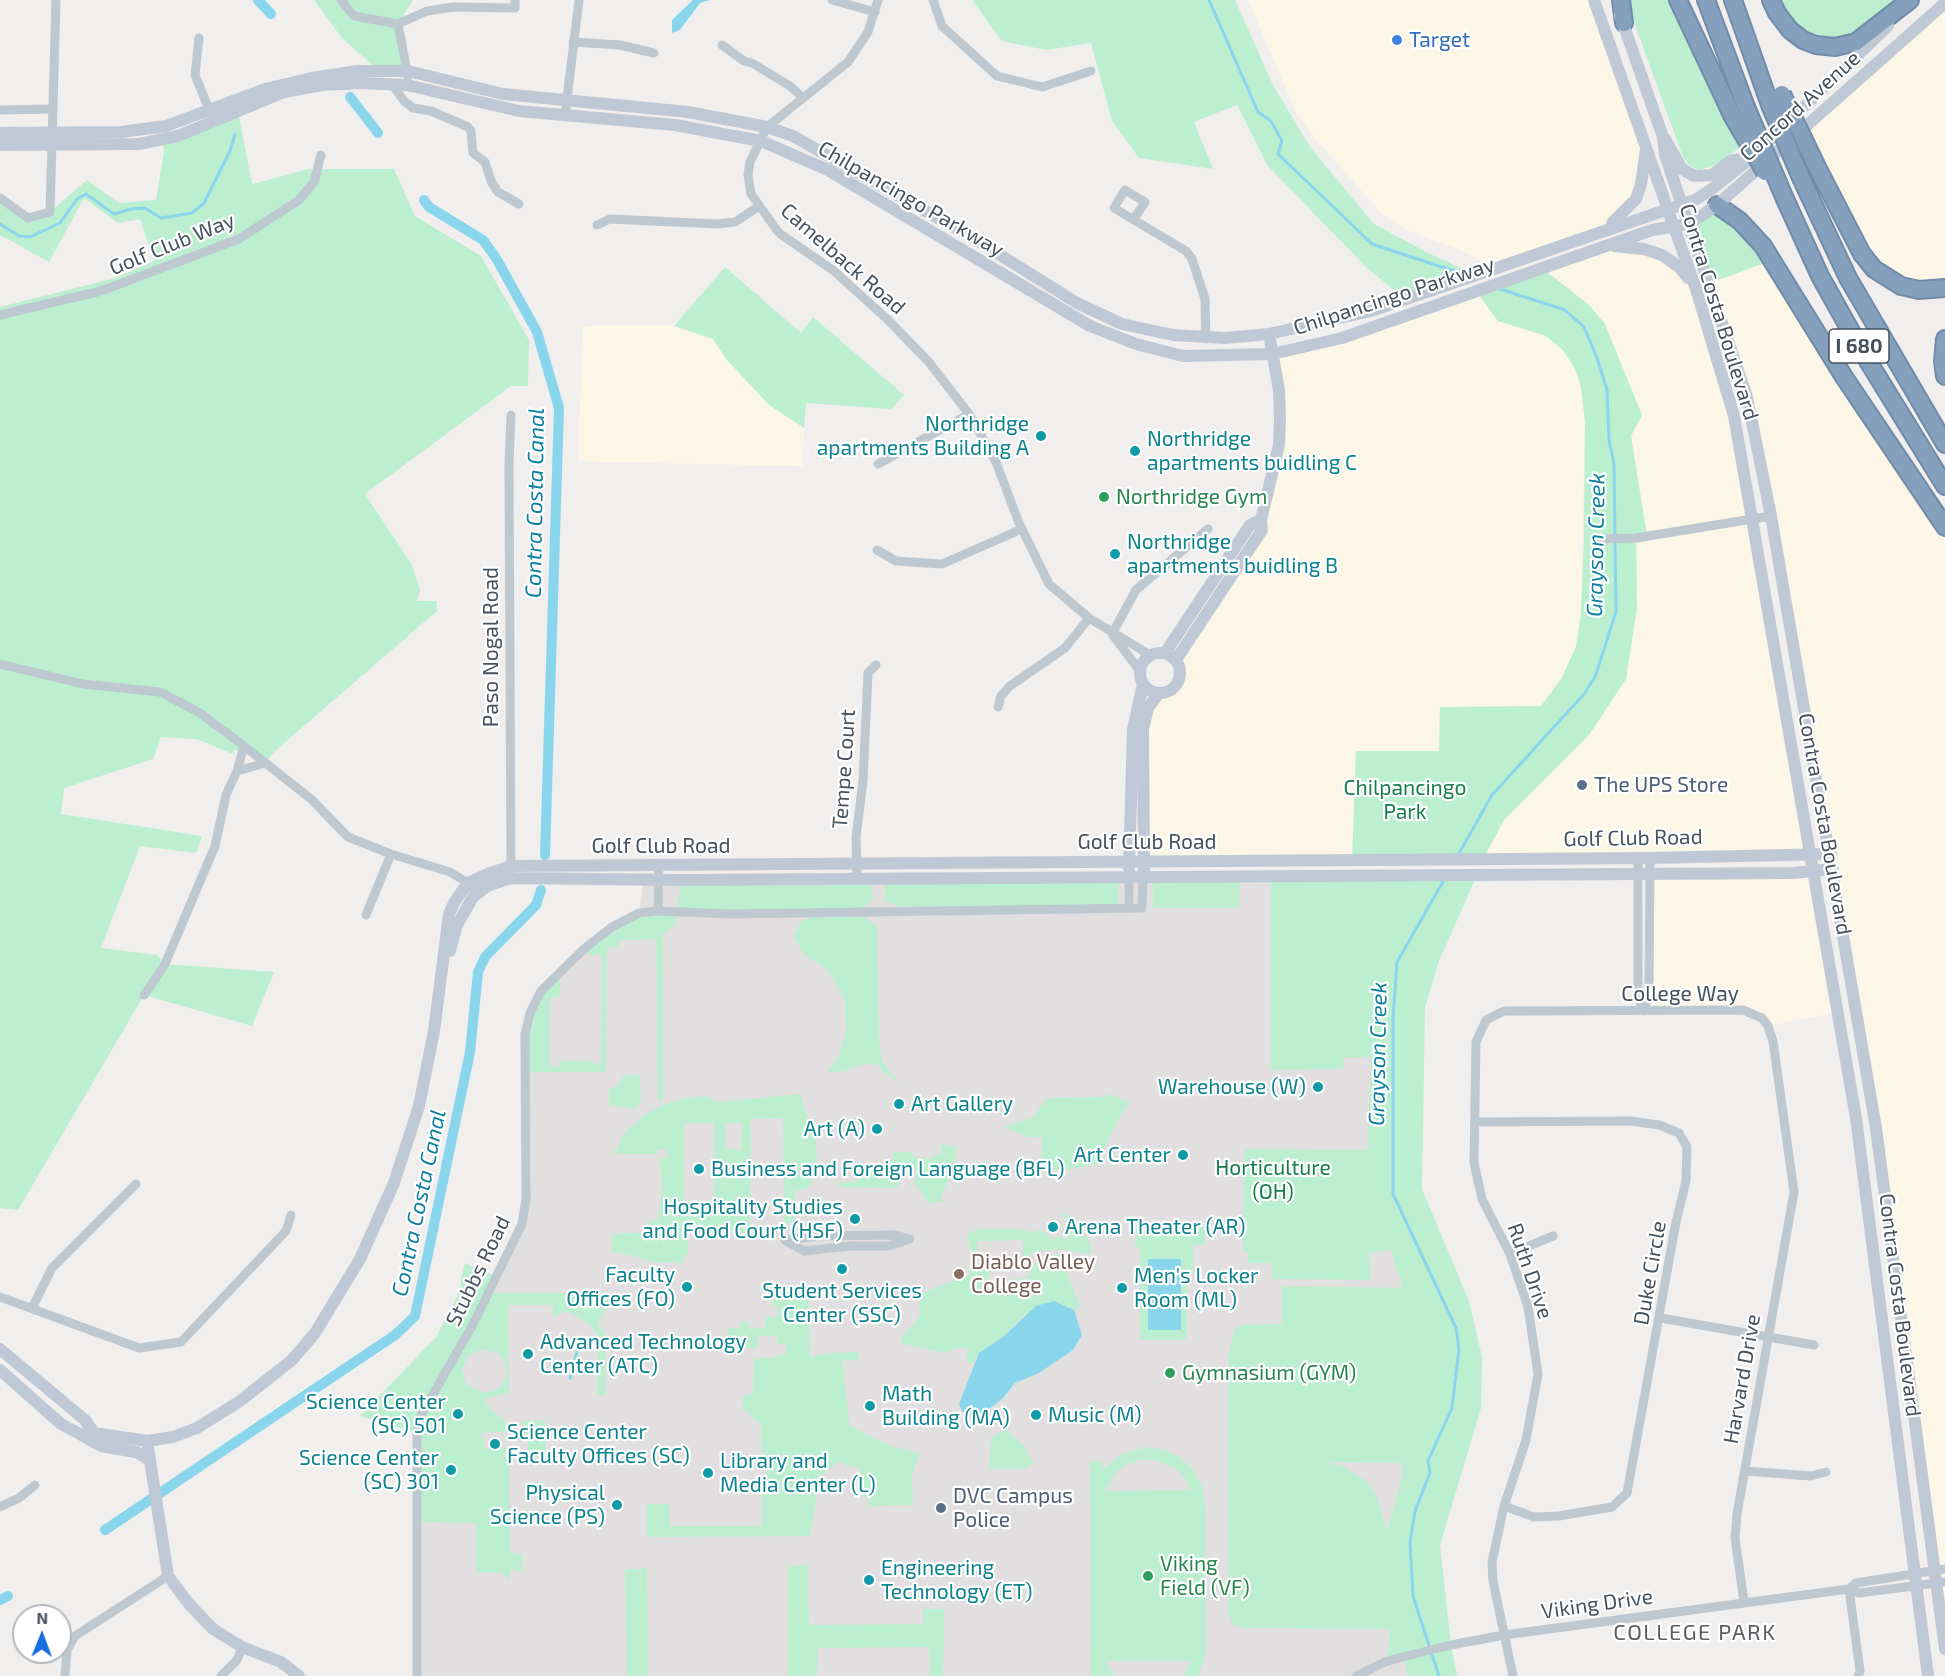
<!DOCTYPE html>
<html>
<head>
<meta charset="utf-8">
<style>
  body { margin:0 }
  #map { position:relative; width:1945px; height:1676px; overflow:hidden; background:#f1eeee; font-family:"Exo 2",sans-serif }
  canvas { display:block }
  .north { position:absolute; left:12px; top:1604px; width:60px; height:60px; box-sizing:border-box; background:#fff; border:2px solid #b5b9be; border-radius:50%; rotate:1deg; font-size:16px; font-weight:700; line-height:24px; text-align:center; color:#46515c }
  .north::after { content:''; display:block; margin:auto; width:21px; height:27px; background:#186de1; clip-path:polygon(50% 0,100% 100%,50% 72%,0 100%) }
</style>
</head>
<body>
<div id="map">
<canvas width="1945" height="1676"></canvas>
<div class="north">N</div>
</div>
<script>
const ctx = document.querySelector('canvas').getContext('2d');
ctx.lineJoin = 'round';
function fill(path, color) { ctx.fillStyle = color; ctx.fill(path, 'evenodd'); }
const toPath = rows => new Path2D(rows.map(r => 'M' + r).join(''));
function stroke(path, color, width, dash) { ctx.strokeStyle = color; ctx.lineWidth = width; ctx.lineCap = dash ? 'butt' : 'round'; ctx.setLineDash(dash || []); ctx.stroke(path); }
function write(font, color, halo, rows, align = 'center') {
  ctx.font = font + ' "Exo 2",sans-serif'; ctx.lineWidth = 4.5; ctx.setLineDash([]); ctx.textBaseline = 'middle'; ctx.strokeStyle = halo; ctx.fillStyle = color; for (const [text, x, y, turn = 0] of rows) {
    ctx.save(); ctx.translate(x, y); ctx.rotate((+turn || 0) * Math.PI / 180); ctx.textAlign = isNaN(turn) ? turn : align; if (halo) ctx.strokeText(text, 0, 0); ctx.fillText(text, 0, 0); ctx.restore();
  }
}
const commercial = toPath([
  [1248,0,1594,0,1646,146,1641,184,1604,229,1494,269,1465,252,1409,231,1382,214,1314,137,1296,112],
  [1945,3,1945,288,1937,290,1874,269,1802,136],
  [1609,245,1662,255,1696,289,1729,397,1812,855,1483,859,1504,820,1589,735,1626,679,1637,608,1636,538,1647,536,1631,435,1605,324,1589,305,1542,268],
  [1773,260,1945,527,1945,1649,1881,1162,1747,397,1710,283],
  [1476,291,1498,321,1546,336,1563,350,1575,369,1581,387,1585,422,1581,613,1576,647,1561,679,1541,706,1440,707,1439,752,1352,860,1145,862,1143,729,1159,693,1171,690,1179,681,1180,671,1176,660,1262,530,1279,445,1272,354],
  [594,326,674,326,713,339,727,360,769,405,804,428,803,466,596,462,578,460,583,327],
  [1814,872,1839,1012,1768,1026,1753,1013,1643,1011,1649,996,1651,874]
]);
const education = toPath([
  [1423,875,1379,1172,1446,1330,1404,1657,1407,1676,416,1676,415,1456,522,1224,525,1034,560,971,639,913,644,880]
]);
const green = toPath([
  [314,0,413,0,398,24,408,71,379,71,342,38],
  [972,0,1235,0,1273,85,1310,147,1374,224,1428,253,1476,275,1407,300,1368,269,1267,165,1237,105,1194,122,1213,169,1139,158,1112,121,1091,43,1046,50,1002,41],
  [1626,0,1669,0,1718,106,1741,147,1715,165,1699,170,1690,166,1683,157],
  [1771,0,1910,0,1856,42,1816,45],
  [238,111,252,184,309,169,394,169,415,216,481,256,529,340,528,386,511,386,365,494,412,565,420,590,417,601,437,601,437,611,276,750,265,763,244,746,241,753,235,749,233,754,196,739,161,737,153,759,64,788,61,814,202,836,196,853,140,846,101,948,157,955,165,964,274,972,252,1026,144,995,18,1210,0,1208,0,307,115,278,154,261,140,219,118,223,84,198,49,262,0,235,0,198,29,218,50,212,87,180,119,203,156,200,164,151,162,139],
  [1717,205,1773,260,1710,283,1689,224],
  [725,267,801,333,813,317,904,395,891,409,806,403,804,428,769,405,727,360,713,339,674,326],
  [1542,268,1589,305,1605,324,1642,415,1631,436,1647,536,1636,538,1637,608,1626,679,1589,735,1504,820,1483,859,1352,860,1356,751,1439,751,1440,707,1541,706,1561,679,1576,647,1581,613,1584,538,1585,422,1581,387,1575,369,1563,350,1546,336,1498,321,1476,291],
  [1477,875,1439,961,1425,1007,1422,1189,1469,1301,1482,1357,1481,1408,1440,1545,1451,1645,1457,1676,1407,1676,1404,1657,1387,1661,1390,1629,1242,1628,1232,1624,1228,1613,1228,1356,1234,1330,1241,1325,1282,1324,1282,1286,1403,1288,1391,1250,1369,1253,1371,1280,1272,1279,1272,1263,1248,1263,1248,1252,1243,1252,1244,1149,1367,1150,1371,1057,1343,1058,1343,1069,1271,1070,1271,876],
  [1326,1462,1402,1463,1402,1478,1387,1531,1376,1495,1364,1479,1342,1466],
  [1240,876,1239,908,1153,908,1153,877],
  [1119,877,1118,908,910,911,885,901,885,878],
  [872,879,872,900,860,911,676,913,676,924,663,934,663,1099,658,1099,656,939,619,941,619,947,607,947,606,1072,525,1072,530,1013,560,971,560,997,550,997,549,1066,561,1067,560,1061,587,1061,601,1065,602,954,588,955,585,948,639,913,676,913,682,880],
  [814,917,865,917,877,927,879,1041,882,1061,898,1082,883,1072,879,1065,866,1064,840,1072,827,1072,839,1057,846,1030,845,1001,828,970,805,955,793,936,802,921],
  [624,1075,640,1075,641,1101,634,1109,609,1105,609,1089,617,1086],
  [800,1094,816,1142,817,1162,810,1185,803,1190,795,1190,794,1222,784,1224,783,1118,751,1119,750,1233,720,1228,715,1232,688,1232,688,1255,683,1255,684,1263,653,1262,619,1252,612,1253,612,1234,649,1232,649,1221,658,1220,662,1190,660,1158,667,1158,667,1150,657,1150,655,1154,615,1154,623,1134,645,1114,662,1105,692,1097,706,1096,718,1102],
  [684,1123,714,1123,714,1215,684,1215],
  [725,1123,742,1123,741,1150,726,1149],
  [1108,1094,1130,1102,1117,1121,1097,1164,1063,1170,1041,1169,1042,1137,1029,1137,1003,1127,1033,1117,1047,1098,1100,1097],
  [941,1145,956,1146,954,1170,940,1199,946,1201,928,1203,915,1184,916,1169,899,1169,899,1188,838,1187,839,1182,857,1182,857,1171,884,1171,884,1161,893,1161,893,1152,912,1152,915,1158,932,1159,933,1155,941,1154],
  [1059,1213,1070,1216,1081,1227,1091,1246,1091,1255,1059,1249,1034,1252,1030,1253,1031,1262,1027,1264,1027,1258,1023,1258,1023,1240,977,1241,978,1258,973,1258,967,1235,977,1229,1018,1229,1030,1232,1041,1230,1052,1237,1051,1241,1060,1236,1066,1241,1073,1224],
  [1136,1227,1205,1227,1205,1245,1193,1245,1193,1274,1187,1280,1187,1340,1140,1340,1140,1247,1135,1247],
  [1059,1254,1080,1306,1074,1310,1068,1306,1026,1314,1003,1337,979,1353,973,1364,966,1361,969,1346,965,1349,956,1348,946,1353,902,1344,900,1340,920,1316,918,1295,970,1274,969,1267,992,1268,986,1286,1007,1295,1013,1279,1027,1278,1038,1258],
  [465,1263,498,1277,490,1293,612,1293,607,1308,597,1325,606,1335,605,1395,597,1395,597,1336,590,1324,569,1312,561,1312,553,1318,553,1305,508,1305,509,1393,484,1399,488,1407,505,1421,506,1432,484,1432,481,1437,484,1438,484,1448,506,1448,505,1457,509,1462,510,1553,522,1554,522,1571,511,1570,509,1580,502,1573,476,1572,476,1523,416,1522,417,1433,360,1416,436,1337,457,1297],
  [483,1349,499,1354,505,1362,507,1372,502,1385,494,1391,484,1393,467,1385,462,1370,469,1355],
  [773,1286,792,1288,808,1296,810,1357,828,1353,859,1352,858,1360,842,1361,850,1426,890,1446,920,1453,912,1475,913,1505,869,1506,869,1497,861,1497,860,1469,838,1462,820,1477,810,1536,647,1537,647,1504,669,1504,670,1526,762,1526,762,1491,748,1490,753,1481,766,1480,767,1457,762,1453,761,1425,743,1409,743,1395,753,1394,754,1358,776,1358,777,1355,786,1355,786,1344,777,1344,777,1336,758,1336,758,1348,743,1348,743,1337,728,1337,727,1328,740,1328,740,1322,749,1322,749,1328,765,1328,766,1317,778,1317,778,1306,773,1306],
  [545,1420,546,1457,528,1457,528,1434,522,1433,522,1421],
  [1007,1427,1012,1436,1024,1445,1033,1463,1024,1469,989,1469,991,1438],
  [1148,1447,1165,1450,1181,1458,1194,1471,1203,1487,1205,1504,1206,1647,1203,1664,1198,1676,1183,1676,1191,1661,1106,1661,1114,1676,1091,1676,1090,1462,1102,1461,1103,1469,1122,1454],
  [1141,1460,1155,1460,1174,1468,1185,1478,1191,1490,1105,1491,1116,1473,1127,1464],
  [808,1565,809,1625,923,1624,923,1609,944,1609,943,1676,930,1676,929,1647,818,1648,817,1676,788,1676,788,1566],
  [647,1568,648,1676,627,1676,625,1570]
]);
const water = toPath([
  [693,0,710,0,700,3,680,30,672,33,672,20],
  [1148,1259,1181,1259,1181,1330,1148,1330],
  [1054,1301,1074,1310,1082,1335,1073,1350,1039,1373,1015,1383,1003,1398,978,1418,962,1411,959,1404,979,1353,1003,1337,1036,1306]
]);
const stream = toPath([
  [1209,0,1258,112,1271,121,1282,141,1278,154,1372,244,1463,274],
  [0,224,19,236,30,237,60,223,77,199,86,194,114,214,131,209,145,208,161,218,192,213,204,203,230,151,235,134],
  [1457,857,1492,795,1584,694,1595,677,1616,612,1614,464,1609,440,1607,390,1597,358,1584,327,1565,310,1497,288],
  [575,1361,577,1352],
  [570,1378,572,1371],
  [1439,1676,1413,1596,1410,1542,1415,1511,1430,1473,1428,1461,1452,1408,1459,1349,1456,1328,1393,1194,1393,1019,1397,962,1445,878]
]);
const canal = toPath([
  [258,0,271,14],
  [350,97,378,133],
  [424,200,429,207,483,240,496,258,537,332,559,408,545,855],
  [105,1530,395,1335,415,1316,470,1052,478,972,485,957,536,905,541,890],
  [0,1600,8,1596]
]);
const street = toPath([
  [341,0,354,16,398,24,427,11,453,7,515,8,515,0],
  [832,0,875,12],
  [878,0,868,32,848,62,767,127,750,162,748,175,751,194,779,233,834,271,887,319,928,361,969,414,996,462,1019,523,1049,584,1089,618,1150,655],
  [933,0,942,26,997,76,1042,87,1091,71],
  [398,24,408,77],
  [199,38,195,75,211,114],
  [573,42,620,45,654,53],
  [722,45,744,61,752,63,790,86,802,97],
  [392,84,404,101,413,108,431,111,468,127,471,131,473,153,485,162,491,181,498,192,519,204],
  [0,110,53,109],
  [565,115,579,0],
  [0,198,28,218,50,212,56,0],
  [1134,219,1145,202,1125,190,1114,208,1186,251,1192,259,1205,299,1206,339],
  [597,225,610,219,717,224,735,222,758,207],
  [0,315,101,291,239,239,299,200,314,182,321,155],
  [878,464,969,414],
  [1597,539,1636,538,1771,516],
  [877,550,896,561,942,564,1022,529],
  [1112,634,1136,590,1208,529],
  [1112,634,1140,671],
  [0,664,83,684,160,692,200,713,244,746,311,799,348,837,391,854,450,872,468,883,477,893],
  [998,707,1001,696,1010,686,1065,648,1089,618],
  [244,746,237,771,265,763],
  [1638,858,1638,996,1643,1011,1649,997,1650,858],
  [511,872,509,463,511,415],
  [1129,877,1129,908],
  [857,879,856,837,863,781,868,673,876,665],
  [658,911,659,865],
  [366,915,391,854],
  [144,995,165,964,215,846,226,795,237,771],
  [1475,1122,1631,1121,1659,1125,1679,1133,1687,1147,1686,1181,1676,1222,1627,1493,1612,1507,1559,1516,1534,1517,1504,1506],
  [895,1235,910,1239,888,1246,850,1246,804,1251,785,1240,821,1236,895,1235],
  [1510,1254,1553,1236],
  [0,1297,139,1348,181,1342,286,1231,291,1215],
  [32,1308,52,1268,136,1184],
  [1661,1318,1814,1345],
  [1745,1471,1811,1476,1826,1472],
  [0,1507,19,1498,35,1485],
  [1849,1589,1856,1583,1945,1569],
  [1849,1589,1860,1671,1858,1676],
  [65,1676,67,1650,75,1636,168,1576],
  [221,1676,237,1660,242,1647],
  [417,1676,417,1433,420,1417,472,1326,522,1224,526,1199,525,1034,530,1013,541,991,585,948,612,927,639,913,658,911,730,914,1142,908,1143,877],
  [1356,1676,1387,1661,1451,1645,1504,1635,1849,1589,1859,1593,1945,1582],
  [1513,1676,1493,1581,1492,1562,1504,1506,1526,1440,1538,1374,1528,1307,1510,1254,1482,1199,1474,1163,1476,1042,1486,1020,1504,1011,1743,1010,1762,1018,1768,1026,1773,1041,1794,1192,1737,1514,1735,1538,1744,1602]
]);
const secondary = toPath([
  [1594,0,1696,289,1734,416,1856,1118,1928,1676],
  [1620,15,1663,137,1665,155,1747,397,1771,516,1876,1128,1945,1649],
  [0,133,121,132,166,126,265,89,312,78,357,71,408,71,503,94,688,112,767,127,793,136,973,238,1077,303,1122,324,1173,335,1225,338,1269,334,1371,311,1695,200,1712,189,1752,157,1888,26],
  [1665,139,1682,169,1694,176,1712,175,1730,161,1751,157],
  [0,145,139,144,178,136,284,92,322,85,362,83,407,85,519,111,675,125,761,141,828,170,1090,326,1136,344,1183,356,1272,354,1342,338,1652,230,1689,224,1717,205,1945,3],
  [1612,223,1636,199,1641,184,1646,149],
  [1614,246,1644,249,1662,255,1679,267,1688,278],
  '1140 673a20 20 0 1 1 40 0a20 20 0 1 1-40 0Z',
  [1165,653,1250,525,1261,520],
  [1176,660,1262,530,1261,520,1279,445,1280,418,1279,390,1269,334],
  [1129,868,1133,729,1143,684],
  [1144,870,1143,729,1148,708,1159,693],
  [450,951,457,925,473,897,487,886,510,878,682,880,1794,873,1833,869],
  [0,1349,85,1420,94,1433,80,1434,61,1424,0,1370],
  [94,1433,147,1441,173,1437,197,1428,240,1401,292,1360,315,1333,360,1259,394,1183,419,1106,434,1031,449,914,455,901,468,883,488,874,511,866,1650,858,1831,854],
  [80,1434,101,1446,136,1452,149,1460],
  [147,1441,168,1576,189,1604,213,1629,242,1647,281,1662,299,1676]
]);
const highway = toPath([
  [1621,0,1624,23],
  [1678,0,1733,117],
  [1706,0,1746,107],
  [1733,0,1770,105],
  [1771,0,1777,13,1790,30,1803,40,1816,45,1835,47,1856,42,1910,0],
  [1818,169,1862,254,1874,269,1901,286,1919,290,1945,288],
  [1802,180,1848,278,1945,444],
  [1785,199,1820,276,1863,353,1945,486],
  [1717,205,1740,221,1763,246,1844,377,1945,527],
  [1945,339,1943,361,1945,376]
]);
const highwayBridge = toPath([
  [1782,94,1818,169],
  [1770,105,1802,180],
  [1746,107,1785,199],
  [1733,117,1765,172]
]);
const markers = [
  [1397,40,6,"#3f7fe0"],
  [1041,436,6,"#0f9aa8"],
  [1135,451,6,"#0f9aa8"],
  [1104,497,6,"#2e9e5b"],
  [1115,554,6,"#0f9aa8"],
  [1582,785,6,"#5c6f8a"],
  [1318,1087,6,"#0f9aa8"],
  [899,1104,6,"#0f9aa8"],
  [877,1129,6,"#0f9aa8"],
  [1183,1155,6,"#0f9aa8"],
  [699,1169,6,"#0f9aa8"],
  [855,1219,6,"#0f9aa8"],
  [1053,1227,6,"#0f9aa8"],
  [842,1269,6,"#0f9aa8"],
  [959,1274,6,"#8d6e63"],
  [687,1287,6,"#0f9aa8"],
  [1122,1288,6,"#0f9aa8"],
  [528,1354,6,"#0f9aa8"],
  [1170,1373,6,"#2e9e5b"],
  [870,1406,6,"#0f9aa8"],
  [458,1414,6,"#0f9aa8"],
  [1036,1415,6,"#0f9aa8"],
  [495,1444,6,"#0f9aa8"],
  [451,1470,6,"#0f9aa8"],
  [708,1473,6,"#0f9aa8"],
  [617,1505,6,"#0f9aa8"],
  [941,1508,6,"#5c6f8a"],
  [1148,1576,6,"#2e9e5b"],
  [869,1580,6,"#0f9aa8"]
];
const shields = [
  [1859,346,60]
];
const shieldNames = [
  ["I 680",1859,346]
];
const shopNames = [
  ["Target",1409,40]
];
const streetNames = [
  ["Concord Avenue",1800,106,-42],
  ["Chilpancingo Parkway",911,199,30],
  ["Golf Club Way",172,244,-22],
  ["Camelback Road",843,259,41],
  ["Chilpancingo Parkway",1394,296,-18],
  ["Contra Costa Boulevard",1719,312,73],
  ["Paso Nogal Road",491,647,-90],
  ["Tempe Court",844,769,-86],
  ["Contra Costa Boulevard",1825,824,80],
  ["Golf Club Road",1633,838,-1],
  ["Golf Club Road",1147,842],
  ["Golf Club Road",661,846],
  ["College Way",1680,994],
  ["Stubbs Road",478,1271,-64],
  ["Ruth Drive",1530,1271,71],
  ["Duke Circle",1650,1273,-80],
  ["Contra Costa Boulevard",1900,1305,83],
  ["Harvard Drive",1742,1379,-80],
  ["Viking Drive",1597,1604,-8]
];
const cultureNames = [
  ["Northridge",1029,424,"right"],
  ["apartments Building A",1029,448,"right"],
  ["Northridge",1147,439],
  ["apartments buidling C",1147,463],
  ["Northridge",1127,542],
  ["apartments buidling B",1127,566],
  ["Warehouse (W)",1306,1087,"right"],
  ["Art Gallery",911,1104],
  ["Art (A)",865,1129,"right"],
  ["Art Center",1171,1155,"right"],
  ["Business and Foreign Language (BFL)",711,1169],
  ["Hospitality Studies",843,1207,"right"],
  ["and Food Court (HSF)",843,1231,"right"],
  ["Arena Theater (AR)",1065,1227],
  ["Faculty",675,1275,"right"],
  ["Offices (FO)",675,1299,"right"],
  ["Men's Locker",1134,1276],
  ["Room (ML)",1134,1300],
  ["Student Services",842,1291,"center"],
  ["Center (SSC)",842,1315,"center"],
  ["Advanced Technology",540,1342],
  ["Center (ATC)",540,1366],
  ["Math",882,1394],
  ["Building (MA)",882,1418],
  ["Science Center",446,1402,"right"],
  ["(SC) 501",446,1426,"right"],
  ["Music (M)",1048,1415],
  ["Science Center",507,1432],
  ["Faculty Offices (SC)",507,1456],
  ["Science Center",439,1458,"right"],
  ["(SC) 301",439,1482,"right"],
  ["Library and",720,1461],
  ["Media Center (L)",720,1485],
  ["Physical",605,1493,"right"],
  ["Science (PS)",605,1517,"right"],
  ["Engineering",881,1568],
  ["Technology (ET)",881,1592]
];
const leisureNames = [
  ["Northridge Gym",1116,497],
  ["Gymnasium (GYM)",1182,1373],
  ["Viking",1160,1564],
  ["Field (VF)",1160,1588]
];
const serviceNames = [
  ["The UPS Store",1594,785],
  ["DVC Campus",953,1496],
  ["Police",953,1520]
];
const parkNames = [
  ["Chilpancingo",1405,788],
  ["Park",1405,812],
  ["Horticulture",1273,1168],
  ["(OH)",1273,1192]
];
const educationNames = [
  ["Diablo Valley",971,1262],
  ["College",971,1286]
];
const waterNames = [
  ["Contra Costa Canal",535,503,-89],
  ["Grayson Creek",1596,545,-89],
  ["Grayson Creek",1378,1054,-89],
  ["Contra Costa Canal",419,1203,-78]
];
const neighbourhoodNames = [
  ["COLLEGE PARK",1695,1633]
];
fill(commercial, '#fcf6e7');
fill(education, '#e2dfe0');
fill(green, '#bcefd0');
fill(water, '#89d6ec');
stroke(stream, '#89d6ec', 3);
stroke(canal, '#89d6ec', 10);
stroke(highway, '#718ba9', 20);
stroke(street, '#bec8d0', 9);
stroke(secondary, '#bfc9d5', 12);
stroke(highway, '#85a0bd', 16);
stroke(highwayBridge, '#718ba9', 20, []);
stroke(highwayBridge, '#85a0bd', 16);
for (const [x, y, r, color] of markers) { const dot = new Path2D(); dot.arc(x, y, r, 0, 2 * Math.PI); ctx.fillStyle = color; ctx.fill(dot); stroke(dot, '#fff', 2); }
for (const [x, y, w] of shields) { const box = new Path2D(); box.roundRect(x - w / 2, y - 17, w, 34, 4.5); ctx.fillStyle = '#fff'; ctx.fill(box); stroke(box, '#46515c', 1.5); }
write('bold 20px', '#46515c', null, shieldNames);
write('21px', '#366cbe', '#fff', shopNames, 'left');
write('21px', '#46515c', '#fff', streetNames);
write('21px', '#0d838f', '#fff', cultureNames, 'left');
write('21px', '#27864d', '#fff', leisureNames, 'left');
write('21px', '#4e5e75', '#fff', serviceNames, 'left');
write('21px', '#167d4b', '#fff', parkNames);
write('21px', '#785e54', '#fff', educationNames, 'left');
write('italic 22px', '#0c80a1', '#fff', waterNames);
ctx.letterSpacing = '1.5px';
write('22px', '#5b5e63', '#fff', neighbourhoodNames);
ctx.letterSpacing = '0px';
</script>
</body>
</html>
